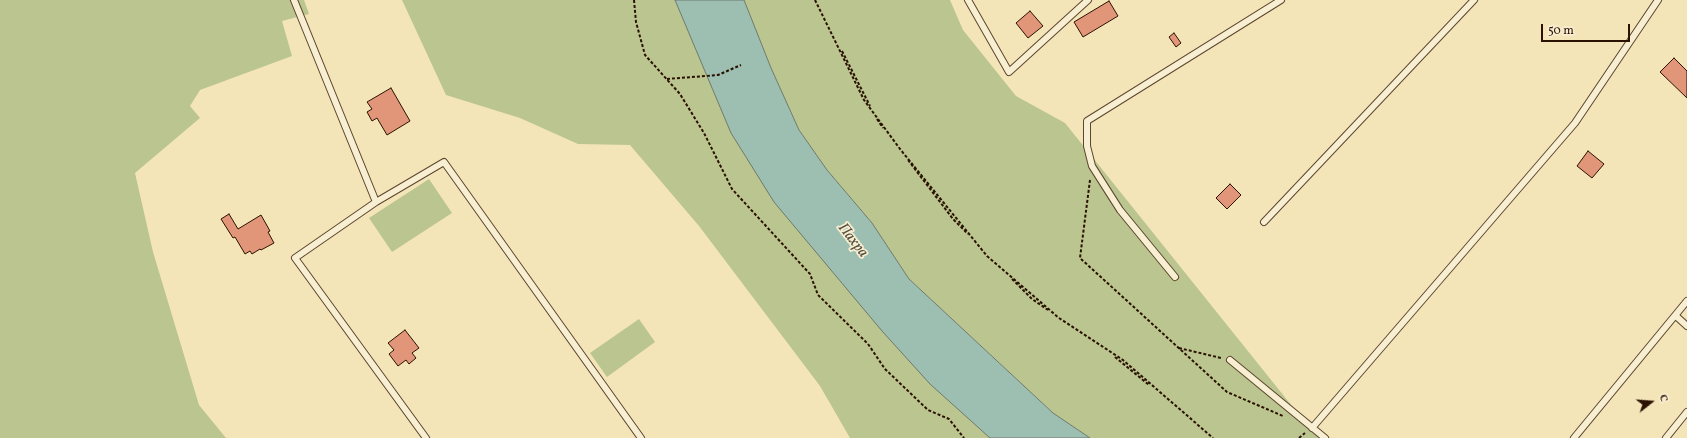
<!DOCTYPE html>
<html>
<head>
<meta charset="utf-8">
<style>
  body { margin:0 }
  #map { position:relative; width:1687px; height:438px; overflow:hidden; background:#f4e5b9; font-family:Vollkorn,serif }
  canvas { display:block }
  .north { position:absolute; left:1631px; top:382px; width:40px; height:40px; -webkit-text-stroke:3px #f8eed2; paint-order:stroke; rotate:73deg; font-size:11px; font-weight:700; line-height:16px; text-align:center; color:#2a1100 }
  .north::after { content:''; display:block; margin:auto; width:14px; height:18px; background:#2a1100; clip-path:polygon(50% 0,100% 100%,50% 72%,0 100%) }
  .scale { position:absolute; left:1541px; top:24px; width:89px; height:18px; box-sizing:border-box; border:2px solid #2a1100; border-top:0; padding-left:5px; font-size:12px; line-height:14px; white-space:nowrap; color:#2a1100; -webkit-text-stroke:3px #f8eed2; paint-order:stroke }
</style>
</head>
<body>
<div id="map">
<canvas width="1687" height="438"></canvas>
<div class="north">С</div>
<div class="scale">50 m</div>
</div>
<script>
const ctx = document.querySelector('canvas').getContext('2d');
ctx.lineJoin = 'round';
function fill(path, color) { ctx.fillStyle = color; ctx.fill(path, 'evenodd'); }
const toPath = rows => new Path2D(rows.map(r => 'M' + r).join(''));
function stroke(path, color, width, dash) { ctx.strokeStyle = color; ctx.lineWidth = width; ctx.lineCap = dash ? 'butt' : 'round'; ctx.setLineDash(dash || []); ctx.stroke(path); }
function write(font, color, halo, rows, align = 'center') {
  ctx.font = font + ' Vollkorn,serif'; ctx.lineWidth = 3.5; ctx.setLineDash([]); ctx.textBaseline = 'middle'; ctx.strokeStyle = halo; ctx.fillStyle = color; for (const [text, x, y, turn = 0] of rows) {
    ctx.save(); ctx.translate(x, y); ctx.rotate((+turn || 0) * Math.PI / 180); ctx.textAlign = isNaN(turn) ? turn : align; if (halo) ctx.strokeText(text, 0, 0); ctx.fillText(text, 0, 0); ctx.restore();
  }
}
const green = toPath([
  [0,0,304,0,309,14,282,21,292,56,200,90,190,106,200,118,135,173,153,252,199,405,226,438,0,438],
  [402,0,675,0,731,133,969,418,990,438,850,438,820,386,699,226,630,145,578,144,520,118,446,95],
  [744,0,950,0,963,30,1016,96,1065,123,1300,416,1330,438,1090,438,1053,413,909,279,872,223,827,170,799,130,771,68],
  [429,179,452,213,392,252,369,218],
  [639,319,655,342,607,377,590,353]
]);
const water = toPath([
  [675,0,744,0,771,68,799,130,827,170,872,223,909,279,1053,413,1090,438,990,438,930,384,882,331,774,202,731,133,675,0]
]);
const building = toPath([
  [1109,1,1118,16,1083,37,1074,22,1109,1],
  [1030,11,1043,26,1028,38,1016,23,1030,11],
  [1174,33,1181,43,1176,47,1169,37,1174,33],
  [1674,58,1687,71,1687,98,1660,72,1674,58],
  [391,88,410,121,387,135,377,118,372,121,367,112,372,109,367,102,391,88],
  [1588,151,1604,164,1592,178,1577,166,1588,151],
  [1230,184,1241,195,1227,209,1216,198,1230,184],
  [229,214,238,229,261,215,270,231,268,232,274,243,261,250,260,249,252,254,250,251,245,254,235,237,233,238,221,219,229,214],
  [405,330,419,348,412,353,416,358,409,364,406,360,398,366,389,354,394,350,388,343,405,330]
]);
const path = toPath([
  [634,0,636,22,645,55,680,94,704,133,732,189,810,274,818,295,868,344,885,369,928,410,949,419,964,438],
  [815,0,864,100,900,149,987,256,1059,318,1123,360,1213,438],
  [842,51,870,106],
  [667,79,718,75,741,65],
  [877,119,883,128],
  [908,160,953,219,968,234],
  [1090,180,1080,258,1227,392,1283,416],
  [1012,279,1032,299,1048,310],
  [1179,348,1221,358],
  [1115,357,1149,385],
  [1299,438,1305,433]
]);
const lane = toPath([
  [294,0,376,202],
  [968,0,1009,72,1088,0],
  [1264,222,1474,0],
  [1175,277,1120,210,1092,166,1087,146,1087,121,1281,0],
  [1676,316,1687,326],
  [1230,360,1325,438],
  [1312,428,1575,123,1658,0],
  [426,438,295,258,376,202,444,162,641,438],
  [1574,438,1687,301],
  [1666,438,1687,412]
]);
const waterNames = [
  ["Пахра",852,241,52]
];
fill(green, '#bbc58f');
fill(water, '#9cbfb2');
stroke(water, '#6e796b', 1);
fill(building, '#e1967a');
stroke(building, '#2a1100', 1);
stroke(lane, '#5c462e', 8);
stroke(path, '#2a1100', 2, [3, 2]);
stroke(lane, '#f8eed2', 6);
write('italic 15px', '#524e3e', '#f8eed2', waterNames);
</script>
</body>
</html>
